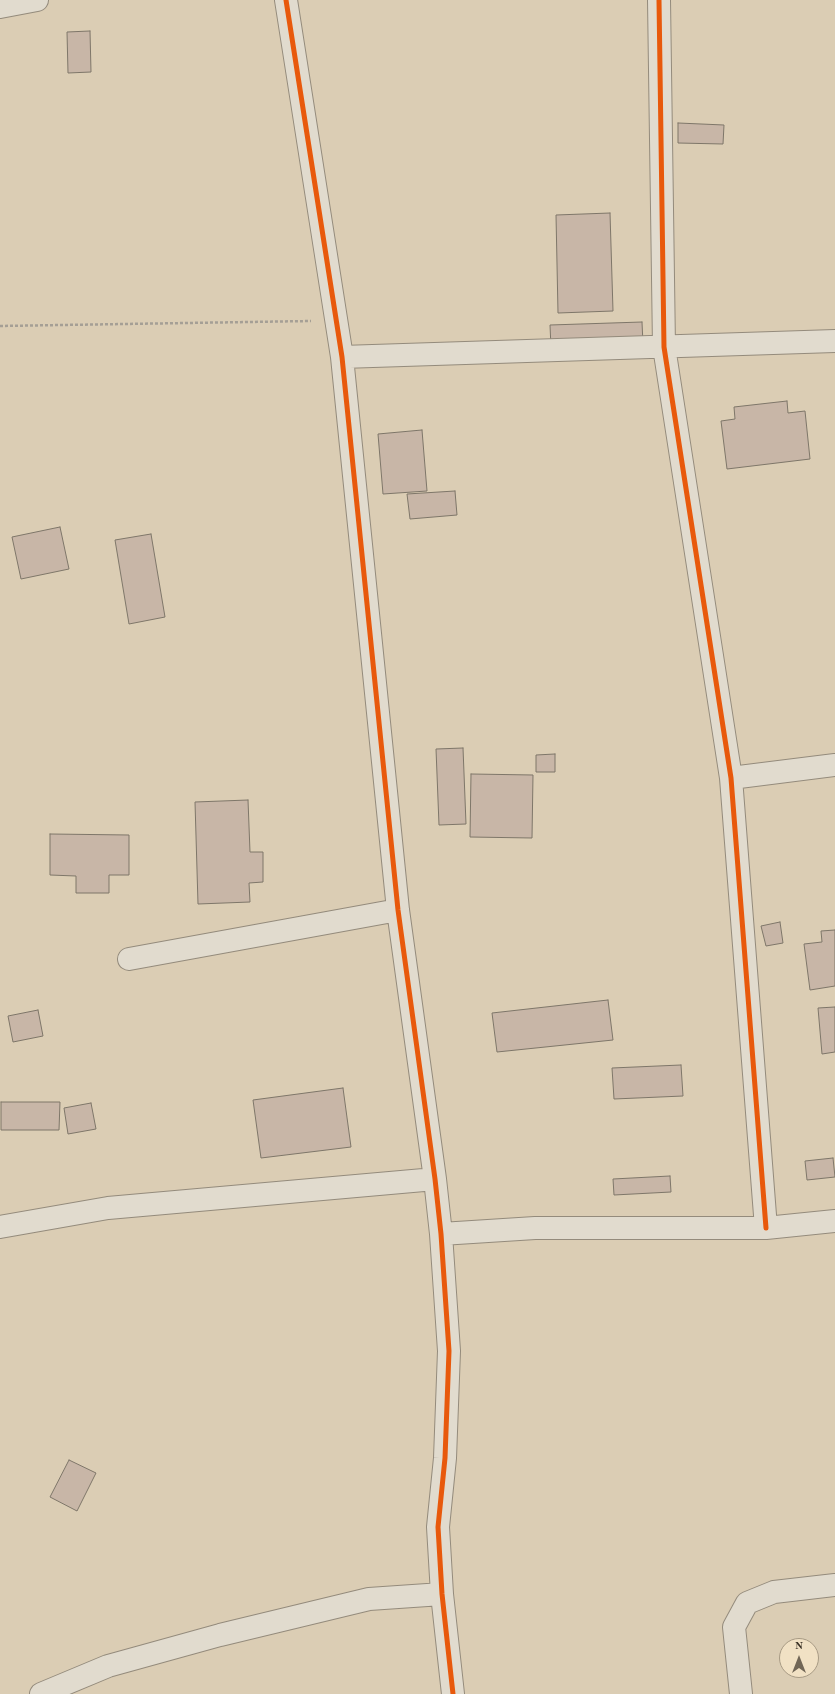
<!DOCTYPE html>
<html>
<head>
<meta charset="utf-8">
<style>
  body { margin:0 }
  #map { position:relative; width:835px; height:1694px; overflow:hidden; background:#dbcdb4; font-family:"Old Standard TT",serif }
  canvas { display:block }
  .north { position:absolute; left:779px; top:1638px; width:40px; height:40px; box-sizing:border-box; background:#f1e1c4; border:1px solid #a79a84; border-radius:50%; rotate:0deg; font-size:11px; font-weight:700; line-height:16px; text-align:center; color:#382f24 }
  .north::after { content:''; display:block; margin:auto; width:14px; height:18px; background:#716656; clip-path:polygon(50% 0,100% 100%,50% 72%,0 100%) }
</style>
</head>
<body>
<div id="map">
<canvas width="835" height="1694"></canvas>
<div class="north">N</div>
</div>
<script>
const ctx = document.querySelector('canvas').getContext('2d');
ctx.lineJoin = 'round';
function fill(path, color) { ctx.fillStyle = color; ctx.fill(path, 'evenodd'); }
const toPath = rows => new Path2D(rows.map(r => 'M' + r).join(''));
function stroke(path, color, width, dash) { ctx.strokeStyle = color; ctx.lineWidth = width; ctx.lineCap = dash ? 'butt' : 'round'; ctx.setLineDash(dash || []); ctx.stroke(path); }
const building = toPath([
  [90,31,91,72,68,73,67,32,90,31],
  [678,123,724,125,723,144,678,143,678,123],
  [610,213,613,311,558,313,556,215,610,213],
  [642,322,643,344,551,348,550,325,642,322],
  [787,401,788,413,805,411,810,459,727,469,721,421,735,419,734,407,787,401],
  [422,430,427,491,383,494,378,434,422,430],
  [455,491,457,515,410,519,407,494,455,491],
  [60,527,69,569,21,579,12,537,60,527],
  [151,534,165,617,129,624,115,540,151,534],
  [463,748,466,824,439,825,436,749,463,748],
  [555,754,555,772,536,772,536,755,555,754],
  [471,774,533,775,532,838,470,837,471,774],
  [248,800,250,852,263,852,263,882,249,883,250,902,198,904,195,802,248,800],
  [50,834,129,835,129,875,109,875,109,893,76,893,76,876,50,875,50,834],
  [780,922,783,943,766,946,761,926,780,922],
  [835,930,835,986,810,990,804,944,822,942,821,931,835,930],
  [608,1000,613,1040,497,1052,492,1013,608,1000],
  [835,1007,835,1052,822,1054,818,1008,835,1007],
  [38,1010,43,1036,13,1042,8,1016,38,1010],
  [681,1065,683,1096,614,1099,612,1068,681,1065],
  [343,1088,351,1147,261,1158,253,1100,343,1088],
  [1,1102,60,1102,59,1130,1,1130,1,1102],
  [91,1103,96,1129,68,1134,64,1108,91,1103],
  [833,1158,835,1177,807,1180,805,1161,833,1158],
  [670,1176,671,1192,614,1195,613,1179,670,1176],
  [69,1460,96,1473,77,1511,50,1497,69,1460]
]);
const path = toPath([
  [0,326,311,321]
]);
const minor = toPath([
  [286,0,342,357,398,910,435,1179,441,1234,449,1351,445,1458,438,1527,442,1594,453,1694],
  [659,0,664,347,731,778,766,1228],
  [0,7,37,0],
  [342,357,835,341],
  [731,778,835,765],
  [129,959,398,910],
  [0,1227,108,1208,435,1179],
  [441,1234,535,1228,766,1228,835,1221],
  [41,1694,108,1666,220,1635,369,1599,442,1594],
  [741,1694,734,1627,747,1603,774,1592,835,1585]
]);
const cycleway = toPath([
  [286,0,342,357,398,910,435,1179,441,1234,449,1351,445,1458,438,1527,442,1594,453,1694],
  [659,0,664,347,731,778,766,1228]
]);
fill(building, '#c8b6a7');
stroke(building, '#7e7669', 1);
stroke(minor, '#948b7c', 24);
stroke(path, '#a59f95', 2.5, [3, 2]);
stroke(minor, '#e1dbce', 22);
stroke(cycleway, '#e8590c', 5);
</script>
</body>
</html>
